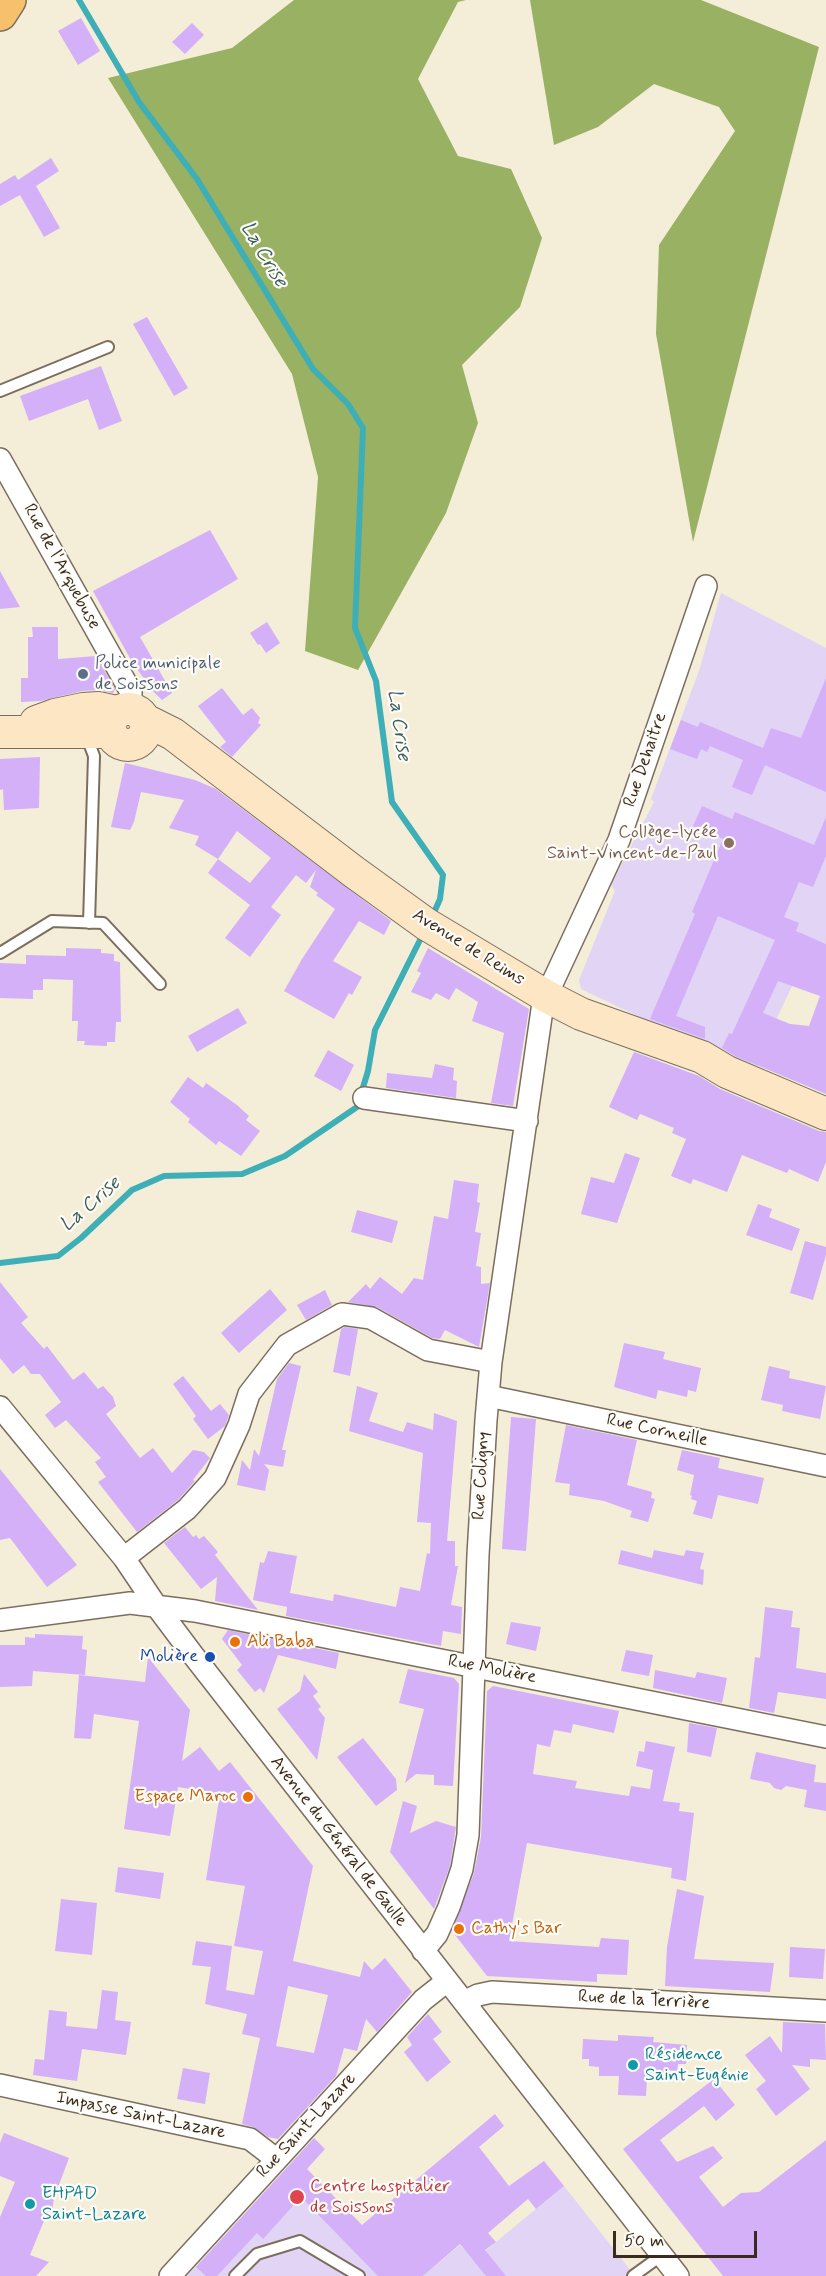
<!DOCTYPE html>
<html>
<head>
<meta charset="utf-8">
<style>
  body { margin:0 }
  #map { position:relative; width:826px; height:2276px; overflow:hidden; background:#f4edd8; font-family:Mynerve,sans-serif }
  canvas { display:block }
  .scale { position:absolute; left:613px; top:2231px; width:144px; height:27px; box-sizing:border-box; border:3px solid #3b2a1e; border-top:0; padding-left:8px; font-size:18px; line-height:21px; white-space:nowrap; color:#3b2a1e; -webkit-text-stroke:4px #fdfcf7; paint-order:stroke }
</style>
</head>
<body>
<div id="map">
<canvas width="826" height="2276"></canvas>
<div class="scale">50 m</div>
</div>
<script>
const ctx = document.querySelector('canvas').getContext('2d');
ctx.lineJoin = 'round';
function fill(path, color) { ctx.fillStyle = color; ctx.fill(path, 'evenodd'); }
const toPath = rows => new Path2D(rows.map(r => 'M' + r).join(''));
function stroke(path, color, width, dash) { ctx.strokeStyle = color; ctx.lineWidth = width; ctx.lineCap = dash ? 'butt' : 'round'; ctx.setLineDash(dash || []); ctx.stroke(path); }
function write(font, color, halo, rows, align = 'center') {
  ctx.font = font + ' Mynerve,sans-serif'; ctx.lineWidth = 4.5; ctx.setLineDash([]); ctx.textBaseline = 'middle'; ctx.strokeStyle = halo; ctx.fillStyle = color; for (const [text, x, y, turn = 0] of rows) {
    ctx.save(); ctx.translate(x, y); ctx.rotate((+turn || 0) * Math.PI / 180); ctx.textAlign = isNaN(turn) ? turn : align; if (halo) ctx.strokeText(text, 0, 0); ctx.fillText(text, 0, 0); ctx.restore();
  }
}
const built = toPath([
  [721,593,826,648,826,944,814,939,777,1018,757,1066,669,1031,581,989,579,980,615,891,611,885,654,802,651,799,700,668],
  [296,2158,411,2276,187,2276],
  [564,2186,635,2276,423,2276,460,2245,474,2260]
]);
const forest = toPath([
  [294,0,466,0,458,2,418,79,458,156,511,169,542,238,520,307,462,365,478,423,446,513,358,670,305,651,318,477,292,374,108,78,232,48],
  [530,0,701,0,819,47,693,542,656,334,659,245,735,131,719,107,654,84,598,127,554,145]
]);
const stream = toPath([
  [79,0,139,102,197,179,313,369,348,404,363,428,355,628,376,681,392,802,443,875,440,899,432,917],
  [0,1263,58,1256,81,1238,132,1190,164,1176,242,1174,285,1156,357,1107,368,1071,375,1030,423,934]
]);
const building = toPath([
  [81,18,100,51,78,65,58,31],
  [192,23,204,35,185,54,172,42],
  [51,158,59,171,36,186,60,228,44,237,20,195,0,206,0,184,15,175,18,180],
  [147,317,188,388,174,396,133,324],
  [101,366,122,421,99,430,88,399,29,421,20,396],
  [210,530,238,579,140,637,172,693,162,700,153,691,132,662,93,591],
  [0,571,20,607,0,609],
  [267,622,280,643,266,653,260,644,258,645,250,633],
  [32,627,58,627,58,659,96,656,115,689,113,693,98,690,82,691,41,701,21,702,21,678,28,678,28,637,33,637],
  [826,678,826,792,765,765,752,795,732,787,743,760,710,746,707,752,701,749,697,759,670,749,681,720,698,727,700,722,763,748,771,728,801,738],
  [222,688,243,715,252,708,260,718,258,723,261,725,232,757,220,747,226,742,198,706],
  [40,757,39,808,4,810,3,789,0,790,0,759],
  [125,763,195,780,216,789,391,921,384,935,359,921,333,961,362,977,352,995,349,993,334,1019,284,991,302,959,335,909,316,895,318,893,310,887,316,870,306,883,296,875,271,907,281,915,250,957,225,938,250,905,208,873,218,859,195,845,199,836,169,828,184,800,141,792,134,822,130,830,111,827],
  [237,831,271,858,250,883,218,859],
  [702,806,732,819,735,812,814,845,826,817,826,856,813,887,799,882,784,917,799,923,796,931,826,944,826,1094,735,1056,722,1048,729,1033,732,1034,775,940,718,916,676,1016,705,1027,705,1039,650,1019,695,914,692,912,723,839,693,826],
  [778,981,820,996,809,1026,790,1024,763,1013],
  [66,948,101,949,101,953,114,954,114,961,120,962,121,1022,116,1022,115,1042,107,1042,107,1046,84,1045,85,1041,77,1041,78,1021,72,1021,73,980,43,979,43,990,33,990,33,999,0,998,0,963,26,964,26,955,66,956],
  [428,948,529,1009,513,1106,491,1103,504,1033,472,1021,478,1002,456,988,449,1000,436,993,431,1000,411,992,421,973,417,971],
  [238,1008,247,1023,197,1052,188,1036],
  [328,1050,354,1065,341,1091,314,1076],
  [634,1052,699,1076,720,1089,819,1131,826,1132,826,1162,818,1182,789,1169,787,1173,742,1155,727,1192,693,1179,691,1184,671,1176,686,1139,672,1133,674,1128,640,1114,637,1120,609,1107],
  [435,1064,454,1068,453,1080,457,1081,456,1098,386,1088,387,1073,432,1078],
  [188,1077,203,1088,206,1083,237,1105,249,1116,246,1120,260,1131,241,1156,219,1141,216,1145,188,1122,190,1119,170,1102],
  [625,1153,640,1158,617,1223,581,1214,591,1177,614,1183],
  [454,1180,479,1184,477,1202,480,1203,475,1232,481,1233,476,1266,481,1267,481,1284,490,1283,479,1347,445,1330,440,1339,432,1338,377,1307,348,1302,366,1284,370,1289,380,1277,402,1294,414,1278,423,1280,434,1216,448,1219],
  [758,1204,772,1209,769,1217,800,1229,792,1251,746,1235],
  [357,1210,398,1221,392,1243,351,1232],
  [805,1241,826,1247,826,1255,813,1300,790,1293],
  [0,1282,28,1317,21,1323,44,1349,47,1346,73,1380,84,1372,98,1389,103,1386,113,1397,116,1406,106,1414,140,1458,153,1448,172,1473,193,1450,204,1452,210,1458,193,1480,195,1481,178,1500,137,1532,98,1482,106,1477,95,1462,101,1458,66,1420,55,1428,45,1415,61,1402,40,1374,31,1374,24,1365,13,1374,0,1358],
  [270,1289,287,1310,239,1353,221,1333],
  [325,1290,332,1305,306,1320,297,1305],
  [345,1327,358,1329,350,1376,333,1372,341,1329],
  [624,1343,665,1352,663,1359,701,1368,696,1392,688,1390,687,1397,658,1390,656,1399,614,1387],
  [289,1363,301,1366,282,1450,286,1450,283,1467,264,1464,269,1470,265,1491,237,1485,242,1460,250,1470,254,1449,259,1456,277,1379],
  [769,1366,790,1371,789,1378,826,1386,820,1419,782,1411,783,1405,761,1400],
  [183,1376,211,1411,220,1404,229,1415,225,1426,208,1439,193,1419,196,1416,173,1384],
  [357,1386,378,1393,369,1421,403,1432,407,1422,433,1430,434,1413,457,1421,447,1541,455,1541,455,1566,458,1566,451,1605,462,1607,461,1634,443,1631,441,1646,286,1616,287,1607,253,1600,260,1562,264,1563,268,1551,297,1556,290,1593,333,1601,334,1594,396,1607,400,1587,420,1591,427,1553,430,1554,431,1523,417,1522,423,1453,349,1431],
  [511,1417,536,1419,526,1551,502,1549],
  [566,1425,637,1440,627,1485,652,1492,651,1498,655,1499,648,1522,630,1517,632,1511,604,1501,569,1495,570,1484,555,1482],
  [682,1450,720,1458,718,1468,764,1478,758,1504,718,1495,712,1519,693,1514,697,1501,691,1499,692,1496,690,1495,694,1475,677,1470],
  [0,1469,77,1565,47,1587,10,1538,0,1540],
  [185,1527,193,1537,196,1535,199,1539,204,1536,218,1552,215,1555,258,1610,215,1601,217,1577,201,1589,164,1543],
  [621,1550,652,1558,654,1550,684,1556,686,1550,704,1553,700,1569,704,1570,703,1585,618,1564],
  [765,1607,793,1611,791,1627,800,1628,796,1668,826,1673,826,1699,778,1692,774,1713,749,1708,755,1657,760,1658],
  [511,1622,541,1627,536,1651,506,1644],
  [228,1630,339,1653,336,1669,278,1655,264,1693,260,1688,255,1692,237,1670,242,1665,222,1639],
  [35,1634,83,1636,82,1649,87,1650,85,1675,33,1671,32,1686,0,1687,0,1645,25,1645,25,1637,35,1638],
  [626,1650,653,1655,649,1676,621,1671],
  [148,1657,190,1710,182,1761,200,1747,219,1771,230,1762,313,1866,293,1961,360,1977,364,1961,372,1970,385,1958,412,1992,377,2032,366,2019,357,2051,344,2048,336,2076,278,2139,268,2137,253,2127,242,2124,260,2038,242,2034,247,2014,205,2004,211,1967,192,1965,196,1941,232,1946,226,1990,254,1995,263,1951,234,1946,245,1886,206,1880,220,1794,178,1787,170,1836,124,1829,139,1721,94,1714,91,1739,74,1738,79,1675,145,1682],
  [288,1986,328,1995,314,2053,276,2046],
  [408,1669,454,1678,459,1684,453,1786,434,1785,434,1775,416,1774,405,1783,424,1709,399,1703],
  [655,1670,695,1678,697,1672,727,1678,722,1703,653,1688],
  [304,1674,318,1692,313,1696,321,1707,318,1709,325,1718,317,1760,277,1709,300,1691],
  [493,1686,619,1711,614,1733,573,1724,571,1733,554,1730,550,1747,537,1744,533,1774,577,1781,575,1788,629,1796,631,1786,650,1789,653,1770,636,1766,639,1751,644,1752,646,1741,675,1747,663,1801,680,1803,679,1811,694,1813,686,1881,671,1878,672,1868,527,1843,509,1941,599,1947,601,1938,629,1940,627,1975,597,1974,597,1982,487,1976,452,1931,474,1873,481,1837,487,1691],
  [689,1723,717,1728,711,1757,687,1752],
  [363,1738,396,1779,397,1790,376,1806,337,1757],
  [756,1752,816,1765,814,1782,826,1783,826,1811,804,1807,807,1790,786,1786,781,1790,774,1788,770,1783,750,1779],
  [403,1801,417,1806,410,1833,436,1821,456,1827,450,1866,434,1909,390,1852],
  [118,1867,164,1873,160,1899,115,1892],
  [677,1889,704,1896,694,1959,774,1963,770,1992,665,1986,667,1947],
  [61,1899,97,1903,92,1955,55,1951],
  [790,1947,825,1949,823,1979,789,1977],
  [102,1990,118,1992,115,2020,131,2022,126,2055,82,2049,77,2081,33,2075,35,2059,44,2060,49,2010,67,2012,66,2026,97,2029],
  [428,2014,442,2032,433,2039,451,2062,427,2082,404,2052,412,2045,407,2037],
  [783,2022,825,2024,826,2060,810,2059,810,2067,792,2065,810,2089,776,2116,756,2089,766,2081,745,2055,770,2036,782,2053],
  [618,2035,654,2037,653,2042,687,2045,686,2064,678,2064,677,2071,666,2070,665,2079,647,2078,646,2096,618,2095,619,2076,599,2076,599,2067,589,2066,589,2059,582,2059,583,2039,618,2041],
  [183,2068,210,2073,205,2104,177,2099],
  [714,2079,735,2105,716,2121,704,2106,660,2140,677,2162,713,2146,723,2158,699,2177,723,2207,741,2193,759,2192,826,2140,826,2276,723,2276,623,2149],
  [495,2114,504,2126,479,2147,509,2186,544,2161,564,2186,536,2209,528,2199,488,2233,496,2242,485,2250,506,2276,486,2276,460,2244,423,2276,378,2276,301,2197,263,2239,257,2233,217,2276,206,2276,196,2267,314,2138,325,2149,307,2169,362,2225],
  [4,2133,69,2158,54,2198,51,2219,46,2216,30,2255,49,2262,36,2276,0,2276,0,2217,15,2182,0,2176,0,2143]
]);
const lane = toPath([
  [0,391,108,347],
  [86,735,94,756,89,923],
  [0,953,52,921,103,923,160,984],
  [235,2276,257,2254,300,2241,359,2276],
  [633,2276,662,2255]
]);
const street = toPath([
  [0,459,131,692,131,709],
  [364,1098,527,1121],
  [488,1396,826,1466],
  [0,1407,124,1558,157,1607,193,1655,678,2276],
  [124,1558,187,1509,215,1478,239,1425,249,1394,287,1345,342,1314,371,1318,428,1350,491,1362],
  [0,1620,130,1603,195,1611,826,1737],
  [423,1951,437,1934,449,1907,462,1869,468,1835,478,1555,486,1420,491,1362,543,1003,619,840,706,586],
  [464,2002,478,1995,492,1992,826,2011],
  [0,2085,250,2139,276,2159],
  [170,2276,423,2000,447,1981]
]);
const secondary = toPath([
  '110 727a18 18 0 1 1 36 0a18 18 0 1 1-36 0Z',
  [145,720,173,734,354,872,426,924,546,996,581,1014,702,1057,727,1072,826,1114],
  [36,722,55,715,83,709,99,708,117,712],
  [0,732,111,732]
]);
const primary = toPath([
  [0,14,9,0]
]);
const markers = [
  [83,674,6,"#5c6f8a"],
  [729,843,6,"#8d6e63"],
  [235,1642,6,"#e8710a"],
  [210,1657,6,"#1a4fb4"],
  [248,1797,6,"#e8710a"],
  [459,1929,6,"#e8710a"],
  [633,2065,6,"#0f9aa8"],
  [297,2197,8,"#e0444e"],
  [30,2204,6,"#0f9aa8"]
];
const streetNames = [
  ["Rue de l'Arquebuse",61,567,61],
  ["Rue Dehaitre",646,760,-71],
  ["Avenue de Reims",468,948,32],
  ["Rue Corneille",657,1431,12],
  ["Rue Coligny",482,1476,-87],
  ["Rue Molière",492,1670,11],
  ["Avenue du Général de Gaulle",338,1842,52],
  ["Rue de la Terrière",644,2001,3],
  ["Impasse Saint-Lazare",141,2116,12],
  ["Rue Saint-Lazare",307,2126,-47]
];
const serviceNames = [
  ["Police municipale",95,664],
  ["de Soissons",95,685]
];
const educationNames = [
  ["Collège-lycée",717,833],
  ["Saint-Vincent-de-Paul",717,854]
];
const foodNames = [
  ["Ali Baba",247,1642],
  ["Espace Maroc",236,1797,"right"],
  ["Cathy's Bar",471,1929]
];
const transitNames = [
  ["Molière",198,1657]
];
const cultureNames = [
  ["Résidence",645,2055],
  ["Saint-Eugénie",645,2076],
  ["EHPAD",42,2194],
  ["Saint-Lazare",42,2215]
];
const healthNames = [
  ["Centre hospitalier",310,2187],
  ["de Soissons",310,2208]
];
const waterNames = [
  ["La Crise",263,255,59],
  ["La Crise",398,725,82],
  ["La Crise",91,1205,-41]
];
fill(built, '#e1d4f4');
fill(forest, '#99b162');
stroke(stream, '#3eafb6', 6);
fill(building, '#d3b0f8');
stroke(lane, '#7c6e5f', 14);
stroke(street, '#7c6e5f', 24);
stroke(secondary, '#7c6e5f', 34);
stroke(primary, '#7c6e5f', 36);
stroke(lane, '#fff', 10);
stroke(street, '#fff', 21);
stroke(secondary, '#fce6c4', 32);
stroke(primary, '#f7c06c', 33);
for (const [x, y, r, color] of markers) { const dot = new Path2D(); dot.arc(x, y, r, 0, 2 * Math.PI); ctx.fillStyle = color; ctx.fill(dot); stroke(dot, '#fdfcf7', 2); }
write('18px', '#3b2a1e', '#fdfcf7', streetNames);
write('18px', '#4e5e75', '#fdfcf7', serviceNames, 'left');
write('18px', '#785e54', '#fdfcf7', educationNames, 'right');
write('18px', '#c56008', '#fdfcf7', foodNames, 'left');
write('18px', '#164399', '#fdfcf7', transitNames, 'right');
write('18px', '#0d838f', '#fdfcf7', cultureNames, 'left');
write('18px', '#be3a42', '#fdfcf7', healthNames, 'left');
write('italic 20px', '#3c5f5b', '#fdfcf7', waterNames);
</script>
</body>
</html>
